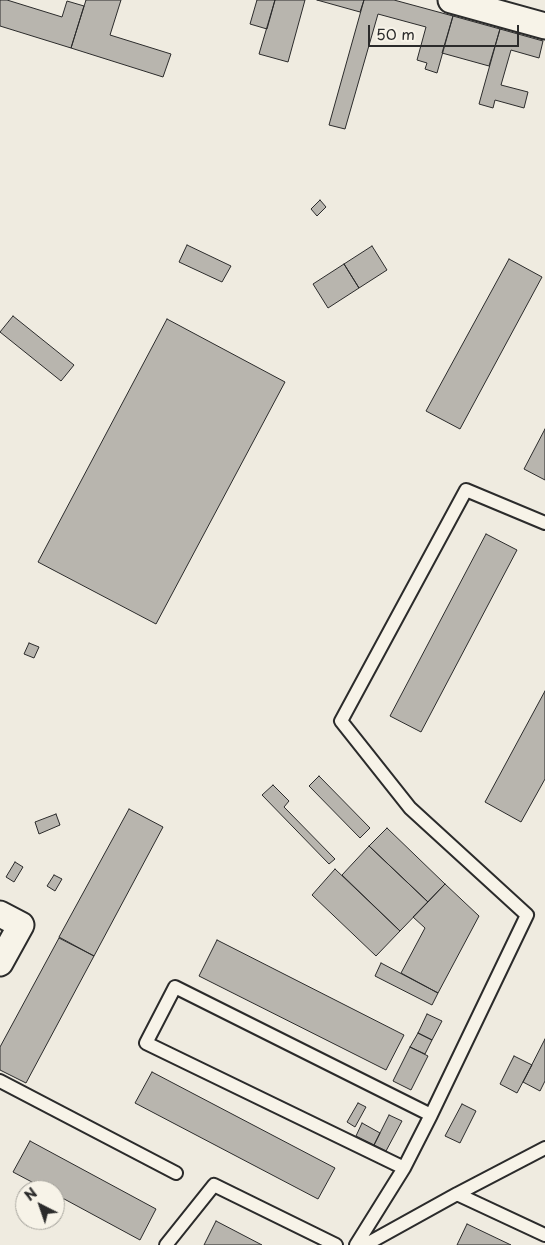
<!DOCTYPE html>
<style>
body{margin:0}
#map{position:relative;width:545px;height:1245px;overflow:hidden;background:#efebe0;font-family:"Playpen Sans",sans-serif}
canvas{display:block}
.north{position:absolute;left:15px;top:1180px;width:50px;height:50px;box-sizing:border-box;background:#f7f3e8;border:1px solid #a5a39c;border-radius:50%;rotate:319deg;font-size:14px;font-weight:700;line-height:20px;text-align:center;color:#2b2b2b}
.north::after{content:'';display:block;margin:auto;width:18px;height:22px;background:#2b2b2b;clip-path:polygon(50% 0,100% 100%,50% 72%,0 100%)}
.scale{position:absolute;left:368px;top:25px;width:151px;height:22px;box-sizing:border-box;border:2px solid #2b2b2b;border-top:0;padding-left:6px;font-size:15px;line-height:18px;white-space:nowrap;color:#2b2b2b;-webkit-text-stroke:4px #f7f3e8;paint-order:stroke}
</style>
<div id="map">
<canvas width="545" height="1245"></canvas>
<div class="north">N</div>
<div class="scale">50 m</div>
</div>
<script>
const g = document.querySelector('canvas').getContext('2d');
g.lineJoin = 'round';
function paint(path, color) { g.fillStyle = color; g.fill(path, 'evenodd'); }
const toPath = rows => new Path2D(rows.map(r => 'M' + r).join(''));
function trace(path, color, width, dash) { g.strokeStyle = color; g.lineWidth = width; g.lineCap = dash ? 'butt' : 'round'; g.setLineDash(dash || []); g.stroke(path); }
const building = toPath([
 [0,0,7,0,62,17,67,1,84,6,71,48,0,26,0,0],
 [86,0,121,0,110,35,171,54,163,77,71,48,86,0],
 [257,0,275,0,267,29,250,24,257,0],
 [275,0,305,0,288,62,259,54,275,0],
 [317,0,364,0,360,12,317,0],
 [364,0,394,0,453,16,437,73,425,69,427,63,417,60,426,27,378,14,345,129,329,125,364,0],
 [453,16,500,29,489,66,442,53,453,16],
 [500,29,543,41,539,58,511,50,501,85,528,92,524,108,495,100,493,108,479,104,500,29],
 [320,200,326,207,317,216,311,209,320,200],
 [187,245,231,266,222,282,179,262,187,245],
 [372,246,387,270,359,288,344,264,372,246],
 [509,259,542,277,460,429,426,411,509,259],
 [344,264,359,288,328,308,313,284,344,264],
 [13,316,74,365,61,381,0,332,13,316],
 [167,319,285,382,156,624,38,562,167,319],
 [545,429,545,480,524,469,545,429],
 [486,534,517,550,421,732,390,716,486,534],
 [29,643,39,647,34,658,24,654,29,643],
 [545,691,545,779,521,822,485,802,545,691],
 [319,776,370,828,360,838,309,786,319,776],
 [273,785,289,801,284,807,335,859,329,864,262,795,273,785],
 [129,809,163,827,94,956,59,937,129,809],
 [56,814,60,825,39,834,35,822,56,814],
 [387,828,445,884,428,902,369,846,387,828],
 [369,846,428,902,400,931,342,875,369,846],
 [15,862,23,867,14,882,6,877,15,862],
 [335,869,400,931,376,956,312,895,335,869],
 [54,875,62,879,55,891,47,886,54,875],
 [445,884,479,916,438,993,401,973,425,928,413,917,445,884],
 [59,938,94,956,26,1083,0,1070,0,1047,59,938],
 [217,940,404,1035,386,1070,199,976,217,940],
 [381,963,438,993,432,1005,375,976,381,963],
 [427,1014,442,1021,432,1040,418,1033,427,1014],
 [418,1033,432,1040,425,1054,410,1047,418,1033],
 [545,1039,545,1081,540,1091,523,1082,545,1039],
 [410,1047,428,1056,411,1090,393,1081,410,1047],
 [514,1056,532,1065,517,1093,500,1084,514,1056],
 [152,1072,335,1168,318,1199,135,1103,152,1072],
 [358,1103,366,1107,355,1127,347,1122,358,1103],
 [462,1104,476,1111,460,1143,445,1136,462,1104],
 [389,1115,402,1121,386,1151,374,1145,389,1115],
 [362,1123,380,1133,374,1145,356,1136,362,1123],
 [30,1141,156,1209,140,1240,55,1194,55,1190,47,1190,13,1172,30,1141],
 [216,1221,262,1245,204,1245,216,1221],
 [467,1224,511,1245,457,1245,467,1224]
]);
paint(building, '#b8b5ae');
trace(building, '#2b2b2b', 1);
const service = toPath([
 [0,1081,176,1173],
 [404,1168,146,1043,175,987,431,1115],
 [457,1194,545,1235],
 [166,1245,214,1185,336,1245],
 [356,1245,404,1168,431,1115,527,915,410,808,341,721,466,490,545,523],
 [365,1245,457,1194,545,1148]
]);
const minor = toPath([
 [451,0,545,26],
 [0,914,21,925,0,963]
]);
trace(service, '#2b2b2b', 16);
trace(minor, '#2b2b2b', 29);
trace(service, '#f7f3e8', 12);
trace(minor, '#f7f3e8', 25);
</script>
